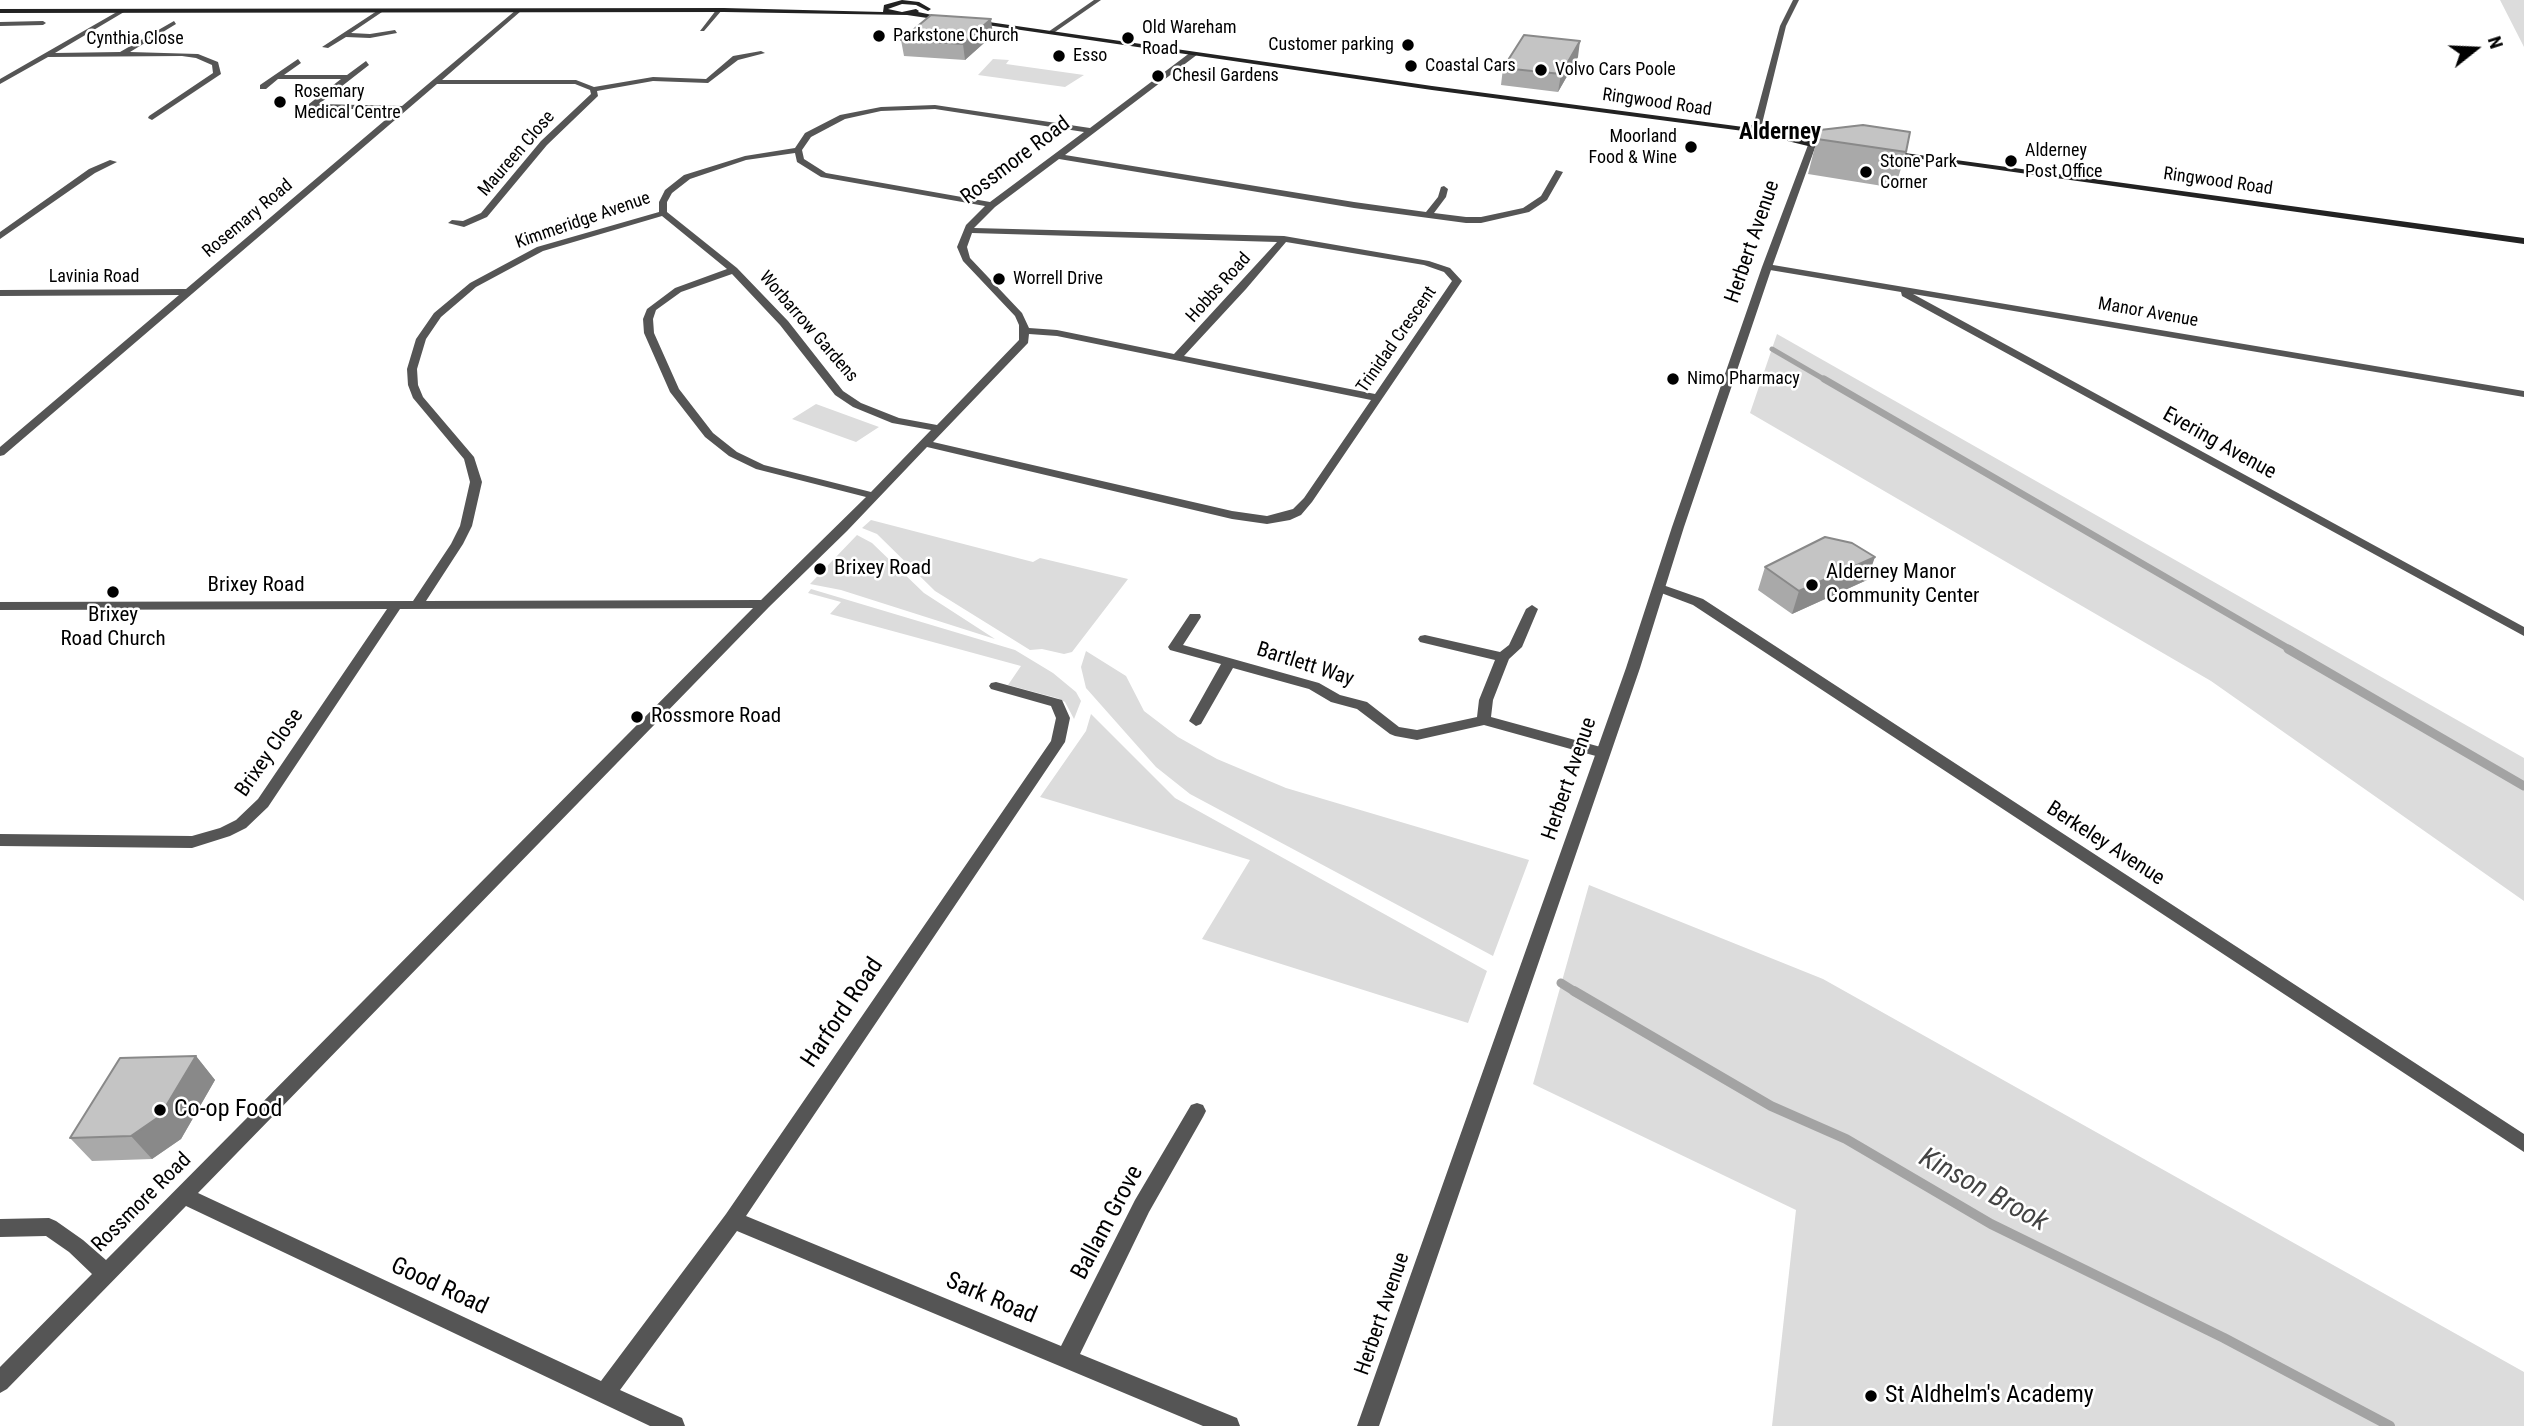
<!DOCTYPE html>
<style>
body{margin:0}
#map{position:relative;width:2524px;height:1426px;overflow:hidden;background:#fff;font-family:"Roboto Condensed",sans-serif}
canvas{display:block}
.north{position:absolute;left:2440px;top:14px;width:70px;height:70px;-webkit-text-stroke:5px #fff;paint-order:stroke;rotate:72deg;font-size:19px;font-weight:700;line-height:28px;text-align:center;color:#000}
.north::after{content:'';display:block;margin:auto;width:24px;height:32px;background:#000;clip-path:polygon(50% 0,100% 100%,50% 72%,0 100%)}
</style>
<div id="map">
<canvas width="2524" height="1426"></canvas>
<div class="north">N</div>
</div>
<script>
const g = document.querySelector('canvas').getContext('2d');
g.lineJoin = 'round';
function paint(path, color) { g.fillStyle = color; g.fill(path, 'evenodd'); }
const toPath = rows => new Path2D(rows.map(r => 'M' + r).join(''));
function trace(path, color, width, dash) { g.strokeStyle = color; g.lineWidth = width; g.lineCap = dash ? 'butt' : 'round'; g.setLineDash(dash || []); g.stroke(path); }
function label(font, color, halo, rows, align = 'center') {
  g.font = font + ' "Roboto Condensed",sans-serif'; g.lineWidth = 5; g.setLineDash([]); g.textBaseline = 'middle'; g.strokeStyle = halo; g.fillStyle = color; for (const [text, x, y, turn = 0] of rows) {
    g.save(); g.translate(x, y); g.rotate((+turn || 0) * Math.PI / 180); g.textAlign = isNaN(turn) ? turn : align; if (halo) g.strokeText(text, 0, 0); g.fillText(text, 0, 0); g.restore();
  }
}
paint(toPath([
 [2500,0,2524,0,2524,47],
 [993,59,1009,60,1006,64,1084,75,1065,87,978,75],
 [1777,334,2524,758,2524,901,2211,681,1750,413],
 [816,404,879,427,856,442,792,419],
 [871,520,1033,562,1040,558,1128,579,1072,652,1064,654,1042,649,1030,650,935,591,877,534,862,528],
 [857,535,872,543,924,593,995,639,841,590,810,584],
 [811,589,1015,650,1053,673,1076,692,1081,701,1074,719,1065,702,1057,698,1008,685,1021,666,830,614,841,602,808,593],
 [1086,651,1126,676,1144,711,1178,737,1217,759,1286,788,1529,860,1493,956,1190,794,1156,767,1086,688,1081,667],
 [1091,714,1175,798,1487,971,1468,1023,1202,939,1250,860,1040,797,1086,731],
 [1589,885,1823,979,2524,1372,2524,1426,1772,1426,1796,1210,1533,1084]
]), '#dcdcdc');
trace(toPath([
 [1772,349,1827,381]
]), '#a3a3a3', 5);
trace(toPath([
 [1824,379,2291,650]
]), '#a3a3a3', 7);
trace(toPath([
 [2288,649,2524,786],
 [1561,983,1577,993]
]), '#a3a3a3', 9);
trace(toPath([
 [1574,991,1771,1106,1846,1139,1991,1224,2224,1338,2390,1426]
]), '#a3a3a3', 10);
paint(toPath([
 [1094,0,1101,0,1052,34,1048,34,1048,32,1094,0],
 [122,9,124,12,55,53,120,52,174,21,176,24,130,52,198,54,218,62,221,74,152,120,148,118,149,116,213,73,212,65,196,58,182,56,48,57,0,84,0,79,122,9],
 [380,9,382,12,351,33,370,34,395,30,397,33,370,38,346,37,328,48,322,47,380,9],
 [717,9,722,10,704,31,700,31,717,9],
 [516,10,521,11,442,80,576,80,594,87,653,77,706,79,733,56,761,51,765,53,738,60,708,83,653,81,597,91,598,96,547,145,487,217,464,227,448,223,452,220,463,221,481,213,541,141,591,94,590,90,575,84,437,84,4,455,0,456,0,447,179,295,0,296,0,290,186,289,397,110,309,108,309,104,341,79,278,79,266,89,260,89,260,85,298,59,301,63,284,75,347,75,366,61,369,65,319,104,402,106,516,10],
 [0,22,43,21,46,23,43,25,0,26,0,22],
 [1191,52,1198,54,1065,155,1354,202,1426,212,1438,197,1441,187,1444,186,1448,189,1446,197,1434,213,1466,217,1481,217,1523,208,1541,196,1556,170,1563,172,1547,200,1529,212,1481,223,1466,223,1354,208,1059,159,995,207,974,228,1284,236,1429,261,1450,268,1462,281,1312,502,1301,515,1290,520,1267,524,1232,519,927,447,847,531,769,607,198,1193,601,1381,726,1214,1051,741,1056,718,1051,706,991,689,989,686,991,683,996,682,1062,700,1070,718,1065,742,746,1216,1061,1346,1135,1200,1191,1105,1197,1103,1203,1105,1206,1111,1203,1117,1149,1212,1080,1354,1237,1418,1240,1426,1203,1426,737,1231,620,1390,682,1418,685,1426,650,1426,186,1206,7,1389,0,1393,0,1367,92,1274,69,1252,46,1236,0,1237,0,1219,49,1218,56,1221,83,1240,106,1260,753,608,400,609,268,807,246,828,230,836,192,848,0,846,0,834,192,836,220,828,236,820,258,799,387,609,0,610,0,602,413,601,451,544,460,526,470,482,464,459,413,398,408,385,407,369,416,339,434,313,470,283,537,247,659,212,659,202,665,190,684,175,745,156,795,148,805,133,840,115,881,107,935,105,1090,128,1191,52],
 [935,109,1084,132,990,202,826,173,804,159,802,150,811,137,845,119,881,111,935,109],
 [795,153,797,162,821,177,985,206,966,225,957,247,963,261,1015,316,1019,325,1019,340,937,425,899,418,861,403,843,391,788,321,737,268,667,212,667,202,672,193,690,179,746,160,795,153],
 [662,216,727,269,675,288,647,309,643,319,644,333,670,392,705,437,729,456,756,469,866,497,761,600,426,601,463,544,472,526,482,482,474,457,423,397,418,385,417,369,426,339,441,317,476,287,543,251,662,216],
 [972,233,1277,242,1174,354,1057,330,1029,328,1022,313,970,258,967,247,972,233],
 [1286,242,1424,265,1444,272,1452,281,1375,394,1184,356,1246,289,1286,242],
 [732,274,780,325,835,395,853,407,892,423,931,430,871,492,764,465,737,452,713,433,679,389,654,333,653,319,656,310,681,292,732,274],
 [1029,334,1057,336,1371,400,1304,498,1293,509,1267,516,1232,511,933,442,1028,343,1029,334],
 [110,160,117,162,95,173,0,239,0,232,89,169,110,160],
 [1767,264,2524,391,2524,397,1913,294,2524,627,2524,636,1902,296,1901,292,1764,269,1764,265,1767,264],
 [1660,584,1703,599,2524,1134,2524,1152,1693,605,1656,591,1654,588,1660,584],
 [1532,605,1538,609,1522,647,1509,659,1493,700,1491,717,1608,749,1610,753,1608,757,1603,758,1484,725,1417,740,1395,736,1390,734,1357,709,1331,702,1309,689,1233,668,1201,724,1196,726,1189,721,1221,664,1170,650,1168,647,1190,614,1200,614,1201,617,1183,645,1319,683,1340,695,1367,702,1399,727,1417,730,1477,717,1479,700,1495,660,1420,642,1418,639,1420,636,1425,635,1500,652,1509,645,1526,609,1532,605]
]), '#555');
paint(toPath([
 [1793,0,1799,0,1786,26,1762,124,1754,132,1748,132,1748,128,1754,123,1780,26,1793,0],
 [1812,143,1816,145,1772,267,1684,527,1640,668,1379,1426,1357,1426,1626,668,1672,527,1762,267,1808,145,1812,143]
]), '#555');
paint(toPath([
 [902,0,919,2,931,9,928,11,916,5,902,4,888,9,902,12,916,9,919,11,918,12,951,19,948,21,907,15,724,12,0,13,0,9,724,8,883,12,884,5,902,0],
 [975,20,1432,86,1751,128,1838,147,1834,149,1812,147,1751,132,1432,90,973,23,975,20],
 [1883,150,2524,238,2524,244,1886,154,1883,154,1883,150]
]), '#222');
paint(toPath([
 [993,35,965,60,904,56,901,40],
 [1578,57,1558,92,1501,85,1503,68],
 [1817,139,1906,152,1895,188,1808,174],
 [1765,567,1867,580,1792,614,1758,590],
 [196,1056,215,1080,181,1139,152,1159,92,1161,70,1138]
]), '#a9a9a9');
paint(toPath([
 [991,19,993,35,965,60,963,44],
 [1580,41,1578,57,1558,92,1561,74],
 [1875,557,1867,580,1792,614,1799,591],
 [196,1056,215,1080,181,1139,152,1159,131,1136]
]), '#898989');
const building = toPath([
 [931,15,991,19,963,44,901,40,931,15],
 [1524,35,1580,41,1561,74,1503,68,1524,35],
 [1863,125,1910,132,1906,152,1817,139,1820,130,1863,125],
 [1825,537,1852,543,1875,557,1799,591,1765,567,1825,537],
 [196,1056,160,1116,131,1136,70,1138,120,1058,196,1056]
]);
paint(building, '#c4c4c4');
trace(building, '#898989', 2);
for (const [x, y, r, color] of [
 [879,36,7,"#000"],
 [1128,38,7,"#000"],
 [1408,45,7,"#000"],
 [1059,56,7,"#000"],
 [1411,66,7,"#000"],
 [1541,70,7,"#000"],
 [1158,76,7,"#000"],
 [280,102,7,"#000"],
 [1691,147,7,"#000"],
 [2011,161,7,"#000"],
 [1866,172,7,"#000"],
 [999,279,7,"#000"],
 [1673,379,7,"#000"],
 [820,569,7,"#000"],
 [1812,585,7,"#000"],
 [113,592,7,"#000"],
 [637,717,7,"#000"],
 [160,1110,7,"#000"],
 [1871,1396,7,"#000"]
]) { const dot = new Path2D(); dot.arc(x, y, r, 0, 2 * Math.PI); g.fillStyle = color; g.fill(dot); trace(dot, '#fff', 2.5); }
label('18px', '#000', '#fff', [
 ["Old Wareham",1142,28],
 ["Road",1142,49],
 ["Parkstone Church",893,36],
 ["Customer parking",1394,45,"right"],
 ["Esso",1073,56],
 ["Coastal Cars",1425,66],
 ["Volvo Cars Poole",1555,70],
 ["Chesil Gardens",1172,76],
 ["Rosemary",294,92],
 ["Medical Centre",294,113],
 ["Moorland",1677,137,"right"],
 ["Food & Wine",1677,158,"right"],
 ["Alderney",2025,151],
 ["Post Office",2025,172],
 ["Stone Park",1880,162],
 ["Corner",1880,183],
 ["Worrell Drive",1013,279],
 ["Nimo Pharmacy",1687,379]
], 'left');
label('18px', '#000', '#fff', [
 ["Cynthia Close",135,39],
 ["Ringwood Road",1657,103,8],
 ["Maureen Close",517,154,-49],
 ["Ringwood Road",2218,182,8],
 ["Rosemary Road",248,219,-40],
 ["Kimmeridge Avenue",583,221,-19],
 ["Lavinia Road",94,277],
 ["Hobbs Road",1219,288,-48],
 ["Manor Avenue",2148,313,10],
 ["Worbarrow Gardens",808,327,49],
 ["Trinidad Crescent",1397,340,-55]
]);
label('21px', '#000', '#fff', [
 ["Rossmore Road",1016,161,-37],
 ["Herbert Avenue",1753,242,-71],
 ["Evering Avenue",2219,444,29],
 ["Brixey Road",256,586],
 ["Bartlett Way",1305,665,18],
 ["Brixey Close",270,753,-55],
 ["Herbert Avenue",1570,779,-71],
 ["Berkeley Avenue",2105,844,33],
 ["Rossmore Road",142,1203,-45],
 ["Herbert Avenue",1383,1314,-71]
]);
label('21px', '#000', '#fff', [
 ["Brixey Road",834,569],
 ["Alderney Manor",1826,573],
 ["Community Center",1826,597],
 ["Brixey",113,616,"center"],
 ["Road Church",113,640,"center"],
 ["Rossmore Road",651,717]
], 'left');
label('bold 23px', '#000', '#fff', [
 ["Alderney",1780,133]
]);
label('24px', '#000', '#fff', [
 ["Harford Road",843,1013,-56],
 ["Ballam Grove",1108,1223,-62],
 ["Good Road",439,1287,25],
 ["Sark Road",991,1299,23]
]);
label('24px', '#000', '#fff', [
 ["Co-op Food",174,1110],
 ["St Aldhelm's Academy",1885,1396]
], 'left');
label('italic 28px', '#444', '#fff', [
 ["Kinson Brook",1983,1191,29]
]);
</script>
